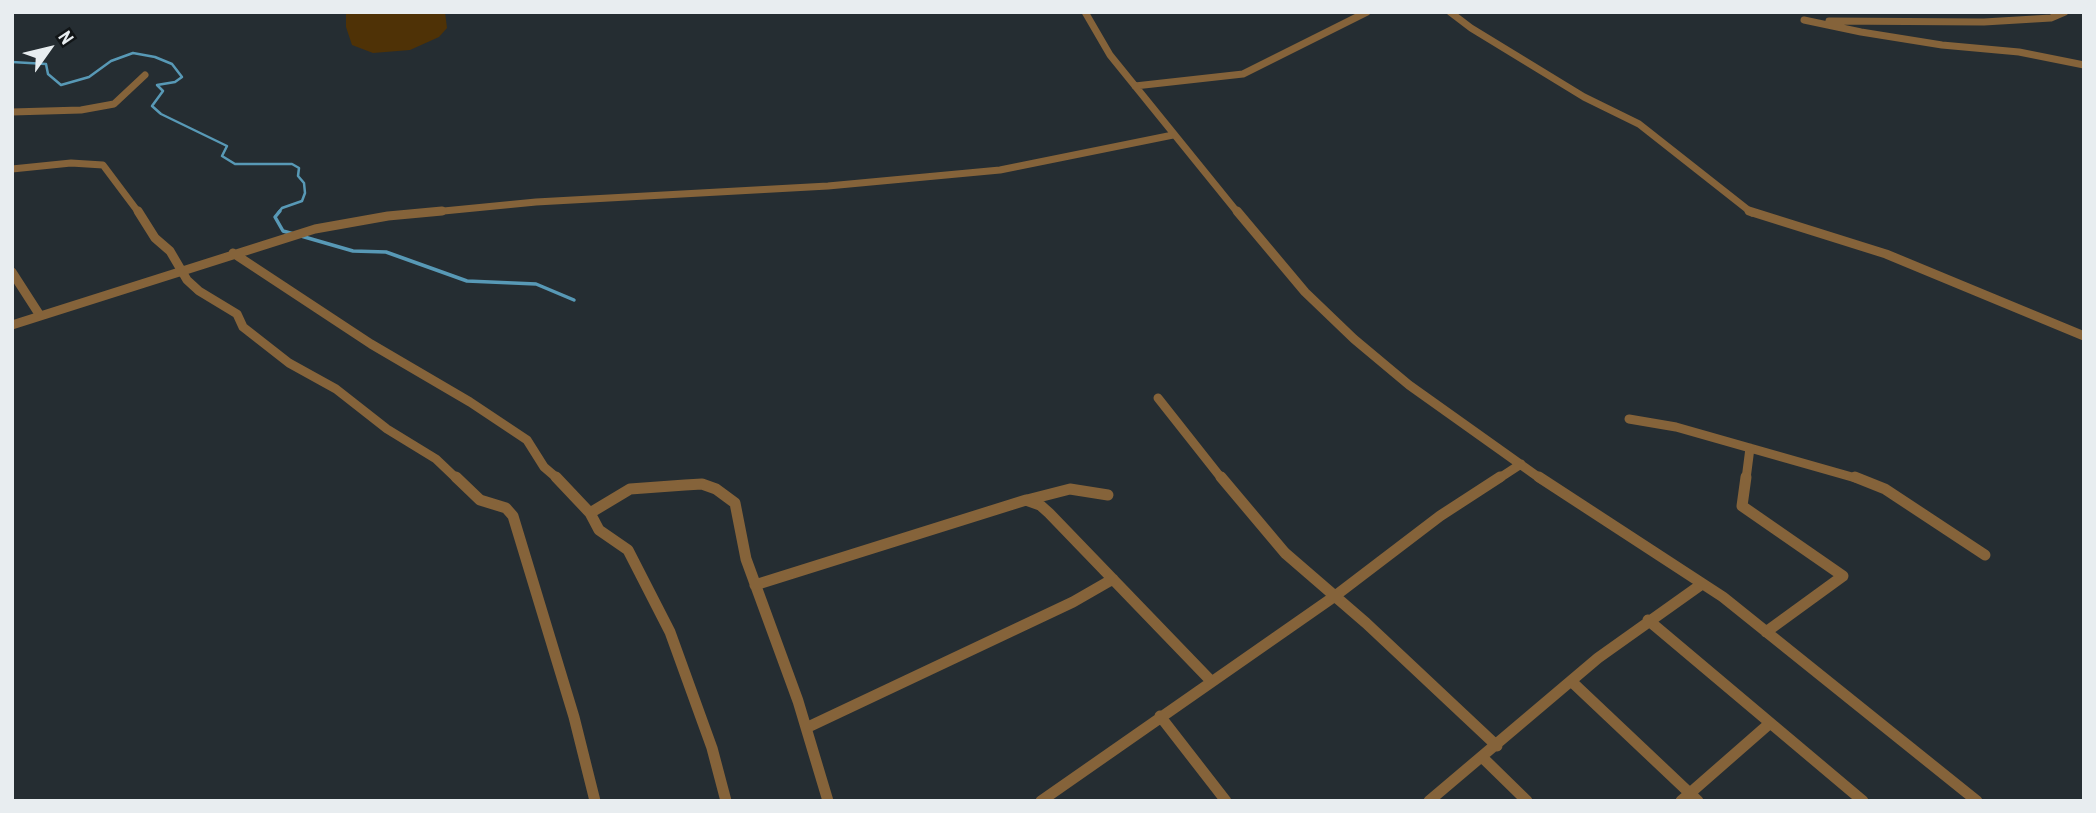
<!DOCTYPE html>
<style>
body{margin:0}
#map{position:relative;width:2096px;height:813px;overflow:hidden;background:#252d32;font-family:"Archivo Narrow",sans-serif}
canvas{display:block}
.frame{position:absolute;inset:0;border:14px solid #e8edf0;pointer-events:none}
.north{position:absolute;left:14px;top:14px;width:70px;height:70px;-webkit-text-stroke:5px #111517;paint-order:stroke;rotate:56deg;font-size:19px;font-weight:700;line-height:28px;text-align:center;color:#e8edf0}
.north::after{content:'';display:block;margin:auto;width:24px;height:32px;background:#e8edf0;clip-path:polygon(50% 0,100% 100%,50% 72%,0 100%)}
</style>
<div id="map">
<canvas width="2096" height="813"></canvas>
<div class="frame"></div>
<div class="north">N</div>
</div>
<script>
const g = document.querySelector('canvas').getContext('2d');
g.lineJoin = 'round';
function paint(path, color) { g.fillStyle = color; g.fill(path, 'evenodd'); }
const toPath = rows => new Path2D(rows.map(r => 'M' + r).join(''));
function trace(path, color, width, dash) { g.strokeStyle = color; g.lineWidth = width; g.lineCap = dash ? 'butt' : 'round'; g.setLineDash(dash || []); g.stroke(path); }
paint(toPath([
 [346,12,445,12,447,28,439,37,410,50,373,53,352,45,346,27]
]), '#4f3206');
trace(toPath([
 [12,62,46,64,48,74,61,85,89,77,111,61,133,53,155,57,172,64,182,77,175,82,157,85,163,91,152,106,161,114,227,146,222,156,235,164,292,164,299,168,298,176,304,183,305,193,302,201,282,208,278,213]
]), '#5899b6', 2.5);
trace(toPath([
 [280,211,275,217,283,231,294,234],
 [301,236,353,251,386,252,467,281,536,284,574,300]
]), '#5899b6', 3.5);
trace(toPath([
 [1085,12,1110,55,1238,213],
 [1450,12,1471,28,1584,97,1639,124,1752,213],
 [1804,20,1861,32,1942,45,2019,52,2084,65],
 [1829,21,1984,22,2051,18,2065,12],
 [1135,86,1243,74,1367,12],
 [12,112,81,110,114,104,145,75],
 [12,169,71,163,103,165,139,213],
 [423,213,536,202,828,186,1000,170,1173,135]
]), '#85633a', 7);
trace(toPath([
 [138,211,155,238,170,251,187,280,199,291,237,314,243,327,289,363,336,389,387,429,436,459,457,479],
 [1237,211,1305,292,1354,339,1409,385,1541,479],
 [1749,211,1886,254,2084,336],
 [233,253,371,344,470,402,527,440,544,467,558,479],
 [12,272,39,314],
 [12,325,315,229,388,216,442,211],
 [1158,398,1222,479],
 [1629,419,1676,427,1859,479],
 [1498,479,1521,464],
 [1746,479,1750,448]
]), '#85633a', 9);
trace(toPath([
 [456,477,480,500,506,508,513,516,574,717,595,801],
 [556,477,590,513,599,530,628,550,670,632,712,748,726,801],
 [1221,477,1285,553,1366,623,1497,746],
 [1539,477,1723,597,1977,801],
 [1746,477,1742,506,1843,576,1766,632],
 [1855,477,1885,489,1985,555],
 [1027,500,1070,489,1108,495],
 [590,513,630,489,685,485,702,484,716,489,735,503,746,559,798,701,828,801],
 [755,585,1026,500,1040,505,1049,513,1211,681],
 [1648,620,1863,801],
 [1571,681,1698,801],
 [1160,716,1226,801],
 [806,728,1073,602,1113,579],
 [1483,758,1527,801],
 [1041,801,1335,596,1440,516,1500,477],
 [1429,801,1598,658,1702,584],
 [1681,801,1769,724]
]), '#85633a', 11);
</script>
